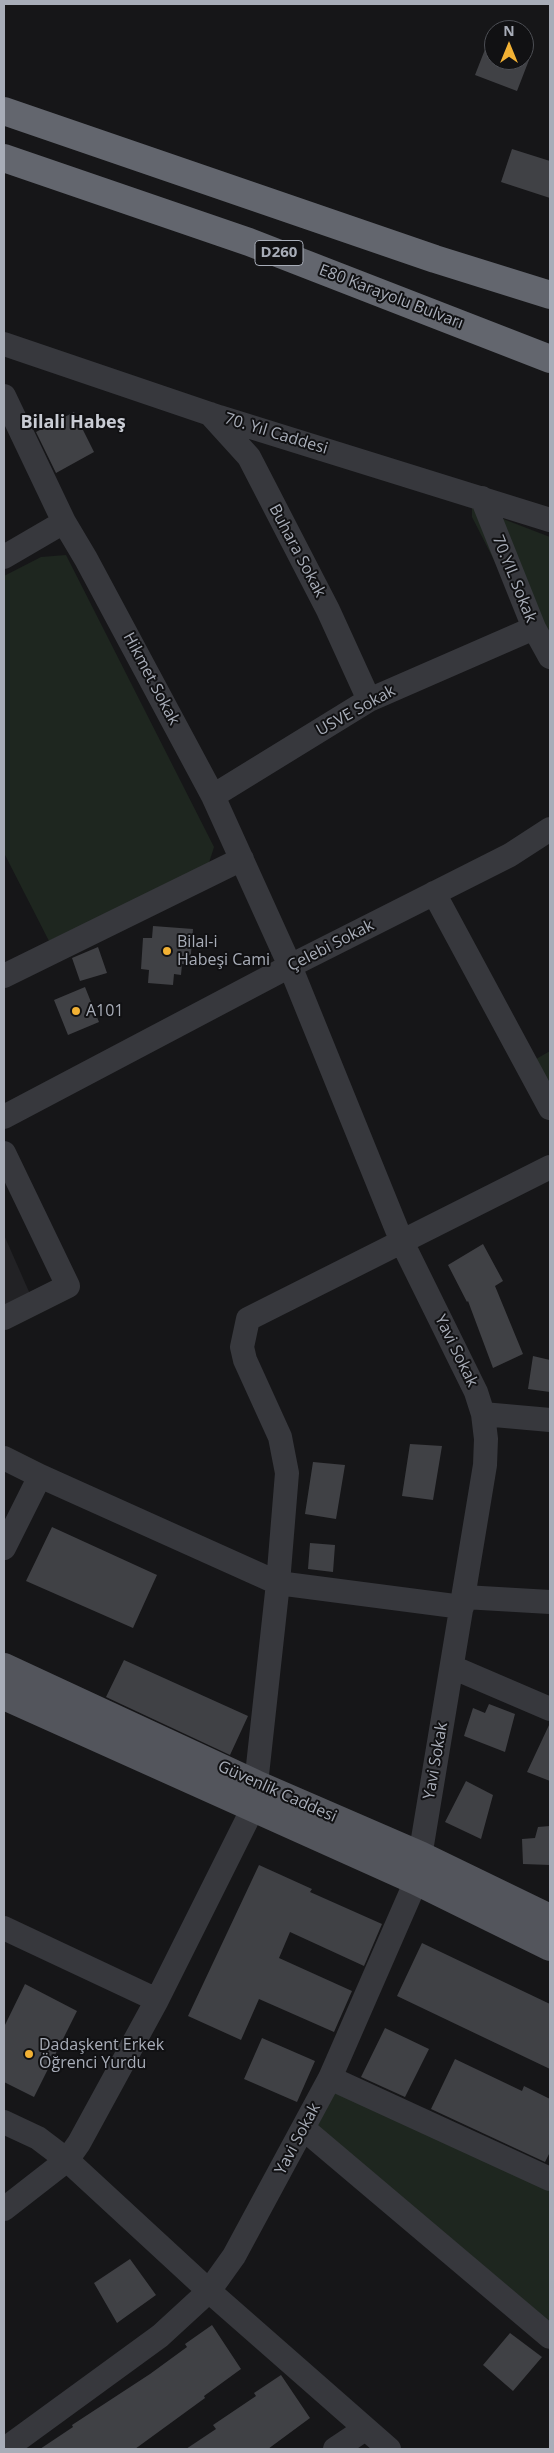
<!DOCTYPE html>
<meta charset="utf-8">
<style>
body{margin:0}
#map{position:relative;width:554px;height:2453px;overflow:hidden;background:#161618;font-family:"Open Sans",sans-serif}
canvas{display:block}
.frame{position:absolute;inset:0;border:5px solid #a8adb8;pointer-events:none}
.north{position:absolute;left:484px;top:20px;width:50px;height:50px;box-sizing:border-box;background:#111113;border:1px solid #4d4f55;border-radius:50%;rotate:0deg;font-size:14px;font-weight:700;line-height:20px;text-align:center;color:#a8adb8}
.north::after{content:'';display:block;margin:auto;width:18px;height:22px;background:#f2b134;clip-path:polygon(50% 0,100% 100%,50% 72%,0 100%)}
</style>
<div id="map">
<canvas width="554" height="2453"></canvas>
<div class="frame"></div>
<div class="north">N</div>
</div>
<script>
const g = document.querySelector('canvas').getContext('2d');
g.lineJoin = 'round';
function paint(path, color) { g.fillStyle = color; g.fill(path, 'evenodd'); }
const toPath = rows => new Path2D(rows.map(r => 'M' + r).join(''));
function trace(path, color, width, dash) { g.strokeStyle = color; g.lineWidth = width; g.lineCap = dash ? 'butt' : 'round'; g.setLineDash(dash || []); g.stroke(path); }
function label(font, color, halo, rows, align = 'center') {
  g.font = font + ' "Open Sans",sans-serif'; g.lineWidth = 4; g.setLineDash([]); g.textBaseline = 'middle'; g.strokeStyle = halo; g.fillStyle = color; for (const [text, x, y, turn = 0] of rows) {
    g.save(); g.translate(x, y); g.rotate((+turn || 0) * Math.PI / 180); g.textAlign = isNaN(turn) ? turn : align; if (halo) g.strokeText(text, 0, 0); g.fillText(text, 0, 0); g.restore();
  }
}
paint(toPath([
 [4,1235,30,1294,4,1307]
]), '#222225');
paint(toPath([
 [472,507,550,537,550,670,472,517],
 [66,555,214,847,208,866,49,941,4,853,4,576,41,557],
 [550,1051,550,1096,531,1062],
 [330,2078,550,2179,550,2337,304,2129]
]), '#1e261f');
paint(toPath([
 [493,29,494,60,529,60,517,91,475,75],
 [512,149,550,161,550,198,501,182],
 [74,412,94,452,56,473,36,432],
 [153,926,193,929,190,965,182,964,181,975,174,974,173,985,148,983,149,970,141,969,143,938,152,938],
 [98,947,107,973,80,981,72,958],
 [85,987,99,1022,68,1035,54,1000],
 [483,1244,503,1281,495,1286,523,1354,493,1368,468,1301,467,1302,448,1265],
 [533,1356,550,1360,550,1392,528,1389],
 [410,1444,442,1446,433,1500,402,1496],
 [313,1462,345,1465,336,1519,305,1514],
 [52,1527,157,1575,133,1628,26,1581],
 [310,1543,335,1545,333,1572,308,1569],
 [124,1660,248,1716,230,1755,106,1697],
 [489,1704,515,1714,505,1752,464,1736,473,1708,485,1713],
 [550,1723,550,1781,527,1772],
 [466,1781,493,1795,481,1839,445,1822],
 [550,1826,550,1865,523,1864,522,1839,535,1838,538,1827],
 [259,1865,312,1889,310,1892,382,1924,364,1966,290,1932,279,1958,352,1991,334,2032,259,1999,241,2040,188,2016],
 [422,1943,550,2004,550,2069,397,1996],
 [25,1984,77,2011,34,2097,4,2082,4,2027],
 [385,2028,429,2049,405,2097,361,2077],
 [262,2038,315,2061,297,2102,244,2079],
 [455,2059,522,2091,524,2086,550,2099,550,2152,545,2162,431,2109],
 [130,2259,156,2295,117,2323,94,2283],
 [212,2325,241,2369,204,2396,205,2398,135,2449,40,2449,73,2427,72,2425,150,2374,187,2347,185,2344],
 [510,2333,542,2357,513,2391,483,2365],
 [281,2375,310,2418,268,2449,186,2449,216,2429,213,2425,256,2396,254,2393]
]), '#404145');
trace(toPath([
 [4,344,219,417,550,520],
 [4,396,64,522,86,559,213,796,290,966,402,1242,476,1392,483,1414,486,1439,485,1465,416,1881,330,2078,234,2256,209,2291,160,2336,5,2449],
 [210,414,249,457,328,610,369,700],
 [482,498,534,628,550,657],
 [4,557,64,522],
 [213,796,369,700,534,628],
 [434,893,550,1108],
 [4,976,242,859],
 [4,1117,290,966,510,855,550,829],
 [4,1153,68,1286,4,1318],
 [483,1414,550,1420],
 [4,1458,40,1476,4,1548],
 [40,1476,278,1583,462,1607],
 [464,1597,550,1602],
 [452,1667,550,1709],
 [256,1784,278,1583,287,1473,280,1437,245,1360,242,1347,248,1319,550,1167],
 [4,1928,157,2000],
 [330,2078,550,2179],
 [4,2122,38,2138,67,2160,209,2291,389,2449],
 [304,2129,550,2337],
 [4,2209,67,2160,79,2143,157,2000,253,1808],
 [335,2449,365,2429]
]), '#37383d', 24);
trace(toPath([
 [4,1667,256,1784,420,1855,550,1918],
 [4,1696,416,1881,550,1947]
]), '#53555c', 28);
trace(toPath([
 [4,111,435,259,550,295],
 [4,158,249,242,550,359]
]), '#63666e', 28);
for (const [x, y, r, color] of [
 [167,951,5,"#f2b134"],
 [76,1011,5,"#f2b134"],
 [29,2054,5,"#f2b134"]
]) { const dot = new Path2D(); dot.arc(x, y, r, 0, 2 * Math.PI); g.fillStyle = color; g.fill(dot); trace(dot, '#111113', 2); }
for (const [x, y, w] of [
 [279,253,48]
]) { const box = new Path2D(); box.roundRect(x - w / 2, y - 12.5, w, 25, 4); g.fillStyle = '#111113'; g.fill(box); trace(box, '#a8adb8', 1); }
label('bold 15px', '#a8adb8', null, [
 ["D260",279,253]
]);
label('16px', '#a8adb8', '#111113', [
 ["E80 Karayolu Bulvarı",391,297,21],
 ["70. Yıl Caddesi",276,434,17],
 ["Buhara Sokak",297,551,62],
 ["70.YIL Sokak",514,579,68],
 ["Hikmet Sokak",151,679,62],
 ["USVE Sokak",356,711,-29],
 ["Çelebi Sokak",331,946,-27],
 ["Yavi Sokak",456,1351,64],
 ["Yavi Sokak",436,1761,-80],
 ["Güvenlik Caddesi",277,1792,24],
 ["Yavi Sokak",298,2139,-62]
]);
label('16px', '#a8adb8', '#111113', [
 ["Bilal-i",177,942],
 ["Habeşi Cami",177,960],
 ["A101",86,1011],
 ["Dadaşkent Erkek",39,2045],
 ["Öğrenci Yurdu",39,2063]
], 'left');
label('bold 18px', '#c9ccd4', '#111113', [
 ["Bilali Habeş",73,423]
]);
</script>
